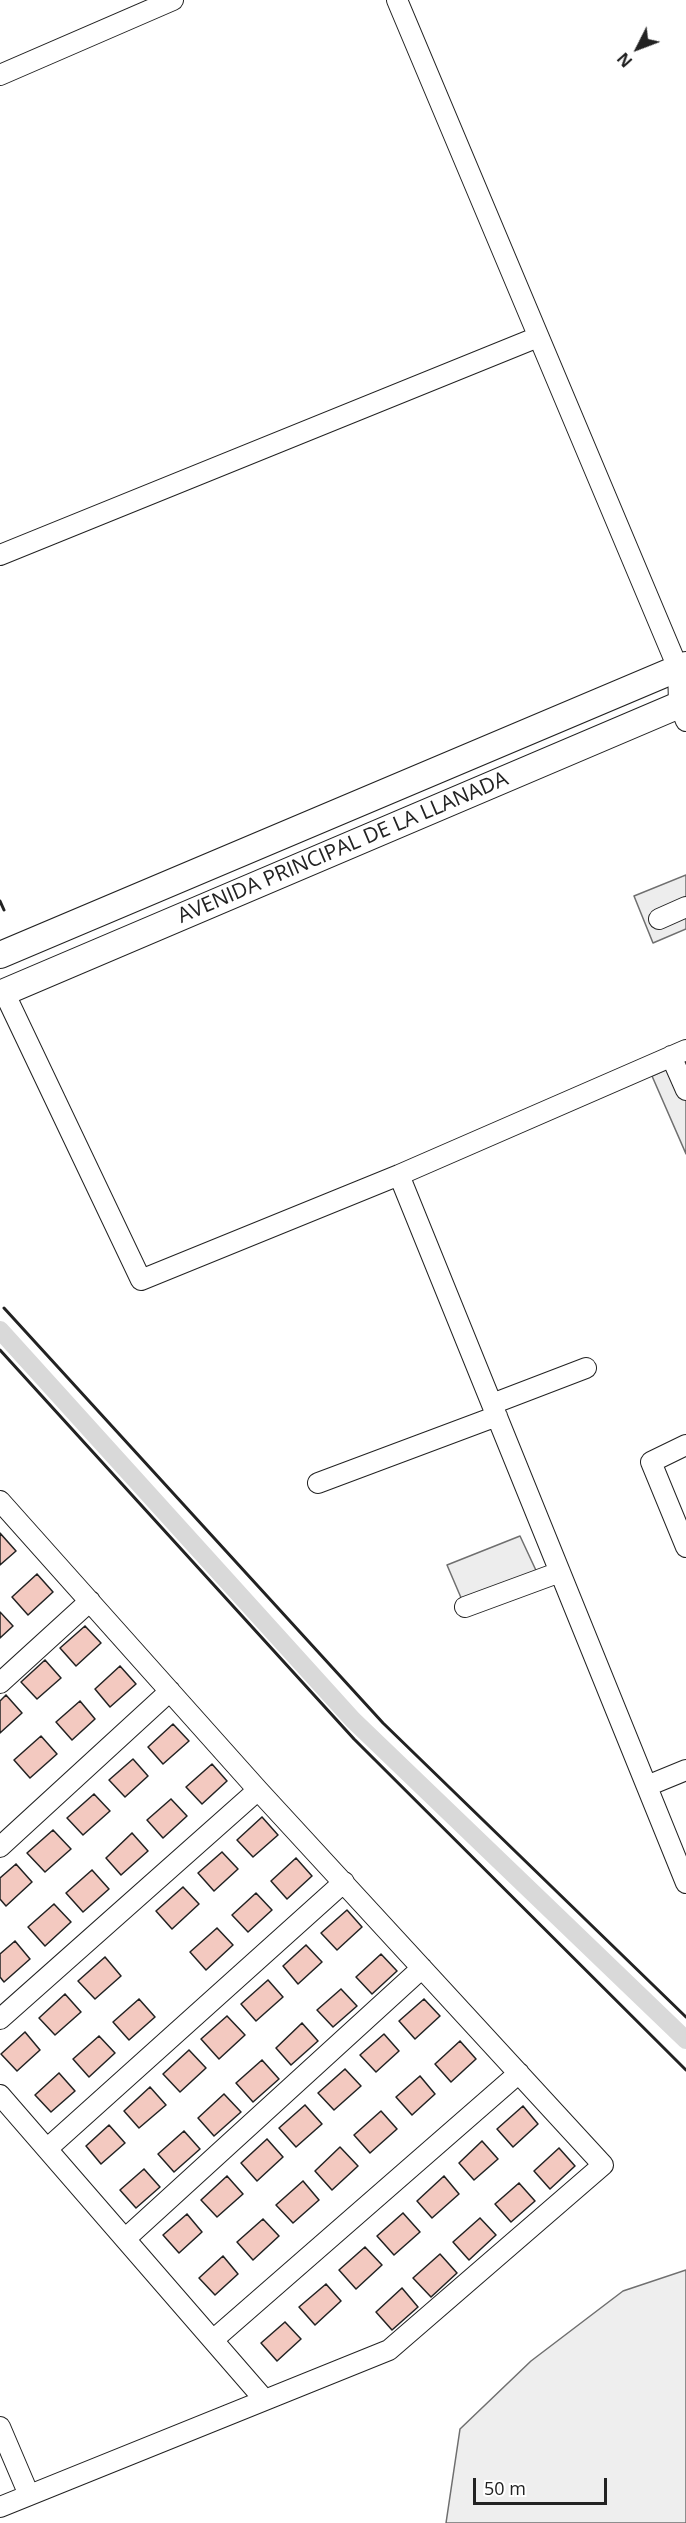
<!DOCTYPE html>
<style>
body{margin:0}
#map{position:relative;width:686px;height:2523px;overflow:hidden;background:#fff;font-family:"Open Sans",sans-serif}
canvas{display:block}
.north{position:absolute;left:608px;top:18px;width:60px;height:60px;-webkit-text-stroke:4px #fff;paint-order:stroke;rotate:228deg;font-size:16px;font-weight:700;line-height:24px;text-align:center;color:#222}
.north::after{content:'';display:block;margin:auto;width:21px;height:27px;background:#222;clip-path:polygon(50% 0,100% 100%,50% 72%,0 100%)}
.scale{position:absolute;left:473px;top:2478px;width:134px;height:27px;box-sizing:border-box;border:3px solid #222;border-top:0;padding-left:8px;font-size:18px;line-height:21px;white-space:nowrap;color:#222;-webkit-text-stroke:4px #fff;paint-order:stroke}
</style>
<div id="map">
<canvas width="686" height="2523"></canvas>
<div class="north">N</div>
<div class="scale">50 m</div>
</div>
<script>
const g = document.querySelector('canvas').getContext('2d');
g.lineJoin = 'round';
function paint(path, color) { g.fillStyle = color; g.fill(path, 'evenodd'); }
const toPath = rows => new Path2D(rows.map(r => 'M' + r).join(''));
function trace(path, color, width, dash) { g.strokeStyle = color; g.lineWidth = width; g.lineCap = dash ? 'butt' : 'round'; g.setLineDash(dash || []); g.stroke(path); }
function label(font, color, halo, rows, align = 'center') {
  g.font = font + ' "Open Sans",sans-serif'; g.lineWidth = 4.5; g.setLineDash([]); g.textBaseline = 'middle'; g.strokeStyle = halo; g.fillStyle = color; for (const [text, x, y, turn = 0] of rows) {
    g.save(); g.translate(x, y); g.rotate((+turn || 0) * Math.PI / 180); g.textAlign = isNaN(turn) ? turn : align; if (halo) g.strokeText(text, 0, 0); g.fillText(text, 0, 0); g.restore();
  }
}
const green = toPath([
 [686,2270,686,2523,446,2523,460,2429,531,2361,623,2291,686,2270]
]);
paint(green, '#eee');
trace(green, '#6f6f6f', 1.5);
const parking = toPath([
 [686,875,686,929,653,943,634,896,686,875],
 [686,1061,686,1154,652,1076,686,1061],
 [520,1536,540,1579,465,1607,447,1565,520,1536]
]);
paint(parking, '#ededed');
trace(parking, '#6f6f6f', 1.5);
trace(toPath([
 [0,1330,353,1720,686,2040]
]), '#d9d9d9', 18);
const building = toPath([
 [0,1533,16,1551,0,1565,0,1533],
 [37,1574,53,1592,28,1615,12,1597,37,1574],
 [0,1612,13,1626,0,1638,0,1612],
 [85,1626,101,1643,76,1666,60,1648,85,1626],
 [45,1660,61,1678,37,1699,21,1682,45,1660],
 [120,1666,136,1684,110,1707,95,1689,120,1666],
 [6,1695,22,1713,0,1733,0,1701,6,1695],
 [80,1701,95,1719,72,1740,56,1722,80,1701],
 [173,1724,189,1741,163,1764,148,1747,173,1724],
 [41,1736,57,1754,30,1778,14,1760,41,1736],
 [133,1759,148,1776,125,1797,109,1780,133,1759],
 [212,1764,227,1781,202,1804,186,1787,212,1764],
 [94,1794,110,1811,83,1835,67,1818,94,1794],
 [171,1799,187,1816,163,1838,147,1820,171,1799],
 [262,1817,278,1835,253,1857,237,1840,262,1817],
 [53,1830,71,1849,45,1872,27,1853,53,1830],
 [132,1833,148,1851,121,1875,106,1858,132,1833],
 [222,1852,238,1869,214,1891,198,1873,222,1852],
 [296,1858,312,1876,287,1899,271,1881,296,1858],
 [16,1864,32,1882,6,1906,0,1899,0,1878,16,1864],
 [92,1870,109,1889,83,1912,66,1893,92,1870],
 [183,1887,199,1904,172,1929,156,1911,183,1887],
 [256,1893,272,1910,248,1932,232,1915,256,1893],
 [54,1904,71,1922,45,1946,28,1927,54,1904],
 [347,1910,362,1927,337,1950,321,1933,347,1910],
 [217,1928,233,1945,206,1970,190,1952,217,1928],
 [15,1941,30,1959,4,1982,0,1977,0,1954,15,1941],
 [306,1945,322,1962,298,1984,283,1966,306,1945],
 [381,1954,397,1971,372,1994,356,1977,381,1954],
 [105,1957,121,1976,95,1999,78,1981,105,1957],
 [268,1980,283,1997,256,2021,241,2004,268,1980],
 [341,1989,357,2006,333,2027,317,2010,341,1989],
 [65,1994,81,2012,55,2035,39,2018,65,1994],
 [139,1999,155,2017,129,2040,113,2022,139,1999],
 [424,1999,440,2016,415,2039,399,2021,424,1999],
 [227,2016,245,2035,219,2059,201,2039,227,2016],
 [302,2023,318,2041,291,2065,276,2048,302,2023],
 [25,2032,40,2050,17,2071,1,2054,25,2032],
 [384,2034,399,2051,376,2072,360,2055,384,2034],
 [99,2036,115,2053,89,2077,73,2059,99,2036],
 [460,2041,476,2059,451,2082,435,2064,460,2041],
 [189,2050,206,2068,180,2092,163,2074,189,2050],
 [262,2060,279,2079,253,2102,236,2083,262,2060],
 [345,2069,361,2086,334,2110,318,2093,345,2069],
 [59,2073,75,2091,51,2112,35,2095,59,2073],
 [420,2076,435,2094,412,2115,396,2097,420,2076],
 [150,2087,166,2105,139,2128,124,2111,150,2087],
 [224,2094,241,2112,214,2136,198,2118,224,2094],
 [305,2105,322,2124,296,2147,279,2128,305,2105],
 [523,2106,538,2124,513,2147,497,2129,523,2106],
 [381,2111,397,2129,370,2153,354,2135,381,2111],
 [109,2125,125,2143,101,2164,86,2146,109,2125],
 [184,2131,200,2149,174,2172,158,2154,184,2131],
 [267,2139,283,2157,257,2181,241,2163,267,2139],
 [482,2141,498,2159,474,2180,459,2163,482,2141],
 [340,2147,358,2166,332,2190,315,2171,340,2147],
 [559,2148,575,2166,550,2189,534,2171,559,2148],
 [144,2169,160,2187,136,2208,120,2190,144,2169],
 [227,2176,243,2194,217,2217,201,2200,227,2176],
 [444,2176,459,2194,432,2218,417,2201,444,2176],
 [303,2181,319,2200,293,2223,276,2205,303,2181],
 [519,2183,535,2201,511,2222,495,2204,519,2183],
 [403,2213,420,2232,394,2255,377,2236,403,2213],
 [187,2214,202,2232,179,2253,163,2235,187,2214],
 [480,2218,496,2235,469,2260,453,2242,480,2218],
 [263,2219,279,2236,253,2260,237,2242,263,2219],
 [365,2247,382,2265,356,2289,339,2270,365,2247],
 [440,2254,457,2273,431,2297,413,2278,440,2254],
 [223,2256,238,2274,215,2295,199,2278,223,2256],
 [326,2284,341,2301,315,2325,299,2307,326,2284],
 [402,2288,418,2307,392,2330,376,2312,402,2288],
 [285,2322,301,2339,277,2361,261,2343,285,2322]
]);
paint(building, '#f3c9c0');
trace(building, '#222', 1.5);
const minor = toPath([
 [397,0,678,668,679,704,686,721],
 [0,75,173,0],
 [0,555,538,337],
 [659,919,686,907],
 [4,992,141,1280,399,1175,686,1050],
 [671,1056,686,1090],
 [399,1175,686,1883],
 [492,1404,586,1368],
 [686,1445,651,1462,686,1547],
 [318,1483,497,1416],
 [0,1501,258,1790,603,2165,389,2350,0,2507],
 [465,1607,560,1572],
 [0,1683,90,1601],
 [647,1786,686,1770],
 [0,1847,170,1691],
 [0,2019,258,1790],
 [0,2095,263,2398],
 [48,2148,344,1882],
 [125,2239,422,1968],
 [213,2340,519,2073],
 [0,2427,29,2495]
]);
const major = toPath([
 [0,955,686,665],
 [0,994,686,702]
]);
trace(minor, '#222', 22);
trace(major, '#222', 28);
trace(minor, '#fff', 20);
trace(major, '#fff', 26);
trace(toPath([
 [0,901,4,910],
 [4,1308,383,1723,686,2017],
 [0,1350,354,1739,686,2070]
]), '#222', 3);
label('21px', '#222', '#fff', [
 ["AVENIDA PRINCIPAL DE LA LLANADA",343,848,-23]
]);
</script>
